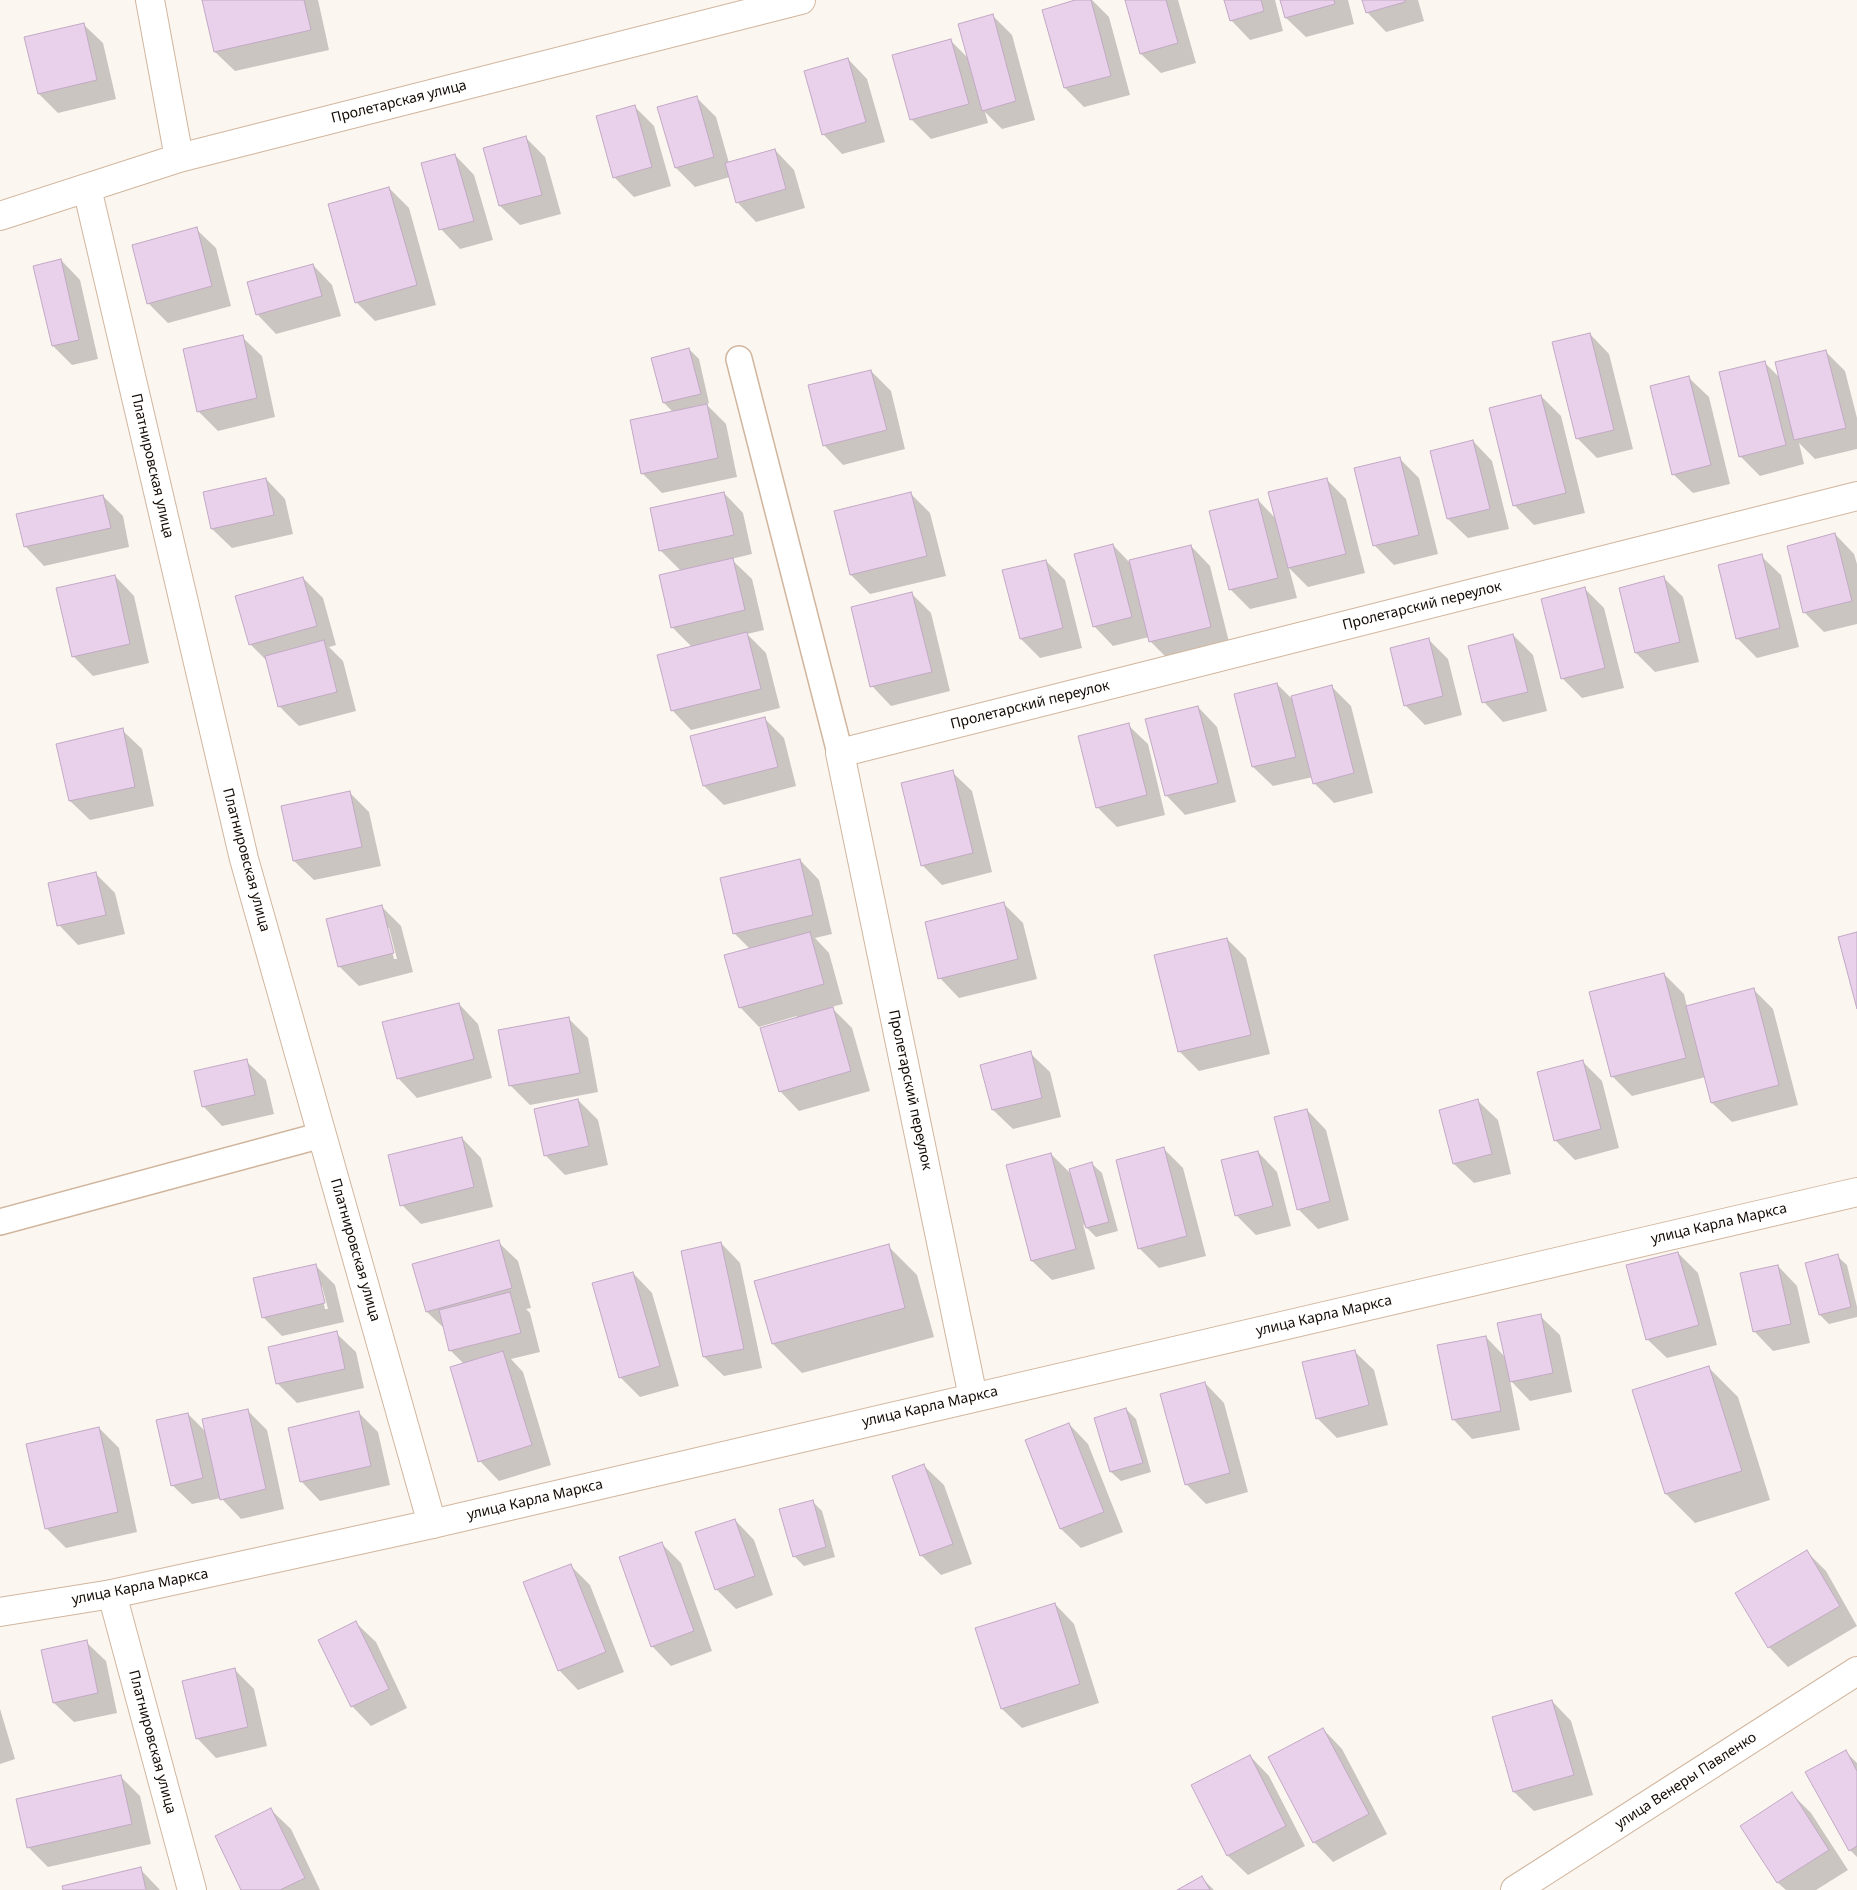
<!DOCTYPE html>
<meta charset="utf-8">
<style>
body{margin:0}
canvas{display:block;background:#fcf6f1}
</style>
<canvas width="1857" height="1890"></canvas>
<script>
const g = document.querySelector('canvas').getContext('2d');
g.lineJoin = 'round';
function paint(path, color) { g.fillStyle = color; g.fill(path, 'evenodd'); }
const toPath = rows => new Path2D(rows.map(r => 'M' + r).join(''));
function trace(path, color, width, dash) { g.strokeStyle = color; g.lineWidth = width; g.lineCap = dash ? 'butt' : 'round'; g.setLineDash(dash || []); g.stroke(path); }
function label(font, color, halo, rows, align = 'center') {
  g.font = font + ' "Noto Sans",sans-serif'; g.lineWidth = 4; g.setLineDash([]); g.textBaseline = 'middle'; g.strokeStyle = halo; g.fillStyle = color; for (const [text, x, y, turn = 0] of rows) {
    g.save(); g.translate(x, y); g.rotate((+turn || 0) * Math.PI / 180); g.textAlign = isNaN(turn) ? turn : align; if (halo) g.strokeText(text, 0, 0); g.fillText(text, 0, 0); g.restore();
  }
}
paint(toPath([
 [203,0,318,0,329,50,235,71,215,52],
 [1080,0,1092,0,1109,17,1130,95,1084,107,1065,88,1044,10],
 [1126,0,1178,0,1196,63,1161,73,1141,54],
 [1225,0,1275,0,1283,31,1250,40,1231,20],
 [1281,0,1348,0,1354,24,1306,37,1286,18],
 [1364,0,1418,0,1424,21,1386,32,1367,12],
 [992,15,1012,35,1035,120,1002,129,985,112,988,123,931,139,912,120,951,41,969,59],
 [83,24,103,43,116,99,58,113,39,94],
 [848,59,867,79,885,142,842,154,823,134],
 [696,97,716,117,729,163,775,150,794,170,805,208,756,222,737,202,730,177,695,187,676,168],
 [635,107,654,126,671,186,634,197,614,177],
 [525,137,545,157,561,214,520,225,500,206,484,148],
 [455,155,474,175,493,240,460,249,441,229],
 [389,188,409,208,436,305,375,321,356,302],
 [196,229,216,248,231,306,168,323,148,303],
 [61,260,80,280,98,359,72,365,53,346],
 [313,265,332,285,341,316,276,334,257,314],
 [1590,334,1609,354,1633,449,1597,458,1578,439],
 [242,337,262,356,275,417,218,431,198,411],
 [689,349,699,359,709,403,706,404,726,424,737,477,662,493,643,474,673,412,664,403],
 [1825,351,1845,371,1857,418,1857,449,1815,459,1799,443,1804,464,1760,476,1740,456,1764,362,1780,378],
 [871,371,891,391,905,449,843,465,824,445],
 [1689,378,1709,397,1730,484,1693,493,1673,474],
 [1541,396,1561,416,1585,513,1534,525,1515,506,1490,409],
 [1473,441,1492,461,1509,529,1468,538,1448,519,1432,452],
 [1399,458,1419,478,1438,554,1394,565,1374,545],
 [266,479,285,499,293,534,232,548,212,529],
 [1326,479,1346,499,1365,573,1308,587,1289,568,1297,598,1250,609,1230,589,1258,500,1276,519],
 [724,493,743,513,752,554,731,559,752,579,764,630,747,634,766,653,780,708,691,730,672,710,692,647,672,627,681,571,661,551,651,509],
 [911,494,930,513,946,576,870,594,851,575],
 [103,496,123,516,129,547,44,566,25,546],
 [1835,534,1854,554,1857,564,1857,624,1824,632,1804,612],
 [1113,545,1129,562,1191,546,1210,566,1230,646,1170,661,1150,641,1149,637,1113,646,1094,626],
 [1761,556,1781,575,1799,647,1757,658,1737,638],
 [1046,561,1065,580,1082,648,1040,658,1021,639],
 [115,576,134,596,149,663,93,676,73,656],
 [303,578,323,598,336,645,329,647,343,661,356,711,299,726,280,707,268,662,250,644],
 [1664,578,1683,597,1699,662,1655,672,1636,653],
 [1585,589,1604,608,1624,688,1582,698,1562,678],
 [911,593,931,613,950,691,891,706,872,686],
 [1513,635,1533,655,1547,711,1503,722,1484,702],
 [1428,639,1448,659,1462,715,1425,725,1405,705],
 [1277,684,1294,701,1332,687,1351,706,1373,793,1334,803,1314,783,1313,777,1273,786,1253,767],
 [1198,707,1217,727,1236,802,1185,815,1166,795],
 [764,718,784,738,796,786,724,805,704,786],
 [1128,725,1148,744,1165,815,1117,827,1097,807],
 [122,730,142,749,154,806,90,820,70,801,58,745],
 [952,772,972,791,992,872,942,885,922,865],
 [350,793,369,812,381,866,314,880,294,861],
 [800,860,819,880,832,934,815,938,829,953,843,1004,831,1007,852,1028,870,1091,799,1111,780,1091,797,1016,759,1027,740,1007,750,949,734,933],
 [96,874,115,893,125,934,78,945,59,925],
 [1003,903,1023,923,1037,979,959,998,940,978],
 [381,906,401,926,413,972,359,986,339,966],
 [386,928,389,928,397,959,394,959],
 [1227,939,1246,958,1270,1054,1199,1071,1179,1051],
 [1664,974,1684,994,1687,1007,1754,990,1773,1009,1798,1105,1732,1122,1712,1103,1706,1077,1632,1096,1612,1076],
 [459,1004,478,1024,492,1078,417,1098,398,1078],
 [568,1018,588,1038,598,1092,530,1105,510,1085],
 [1030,1053,1050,1072,1061,1117,1013,1129,993,1110],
 [246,1061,266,1080,274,1114,222,1126,203,1106],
 [1583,1062,1602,1081,1619,1148,1575,1160,1555,1140],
 [578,1100,598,1120,608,1165,565,1175,545,1155],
 [1478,1101,1498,1120,1511,1174,1474,1183,1454,1164],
 [1307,1110,1326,1130,1349,1220,1318,1229,1298,1209],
 [462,1138,481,1158,493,1207,421,1224,402,1205],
 [1164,1149,1183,1168,1206,1256,1159,1268,1139,1248],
 [1258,1152,1277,1172,1291,1226,1256,1235,1236,1215],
 [1051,1154,1072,1175,1092,1164,1102,1173,1118,1231,1096,1237,1083,1224,1095,1269,1052,1280,1032,1261,1008,1165],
 [498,1242,518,1261,531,1308,526,1309,530,1313,540,1352,511,1359,523,1372,551,1465,499,1481,480,1461,464,1364,450,1350,445,1329,427,1312],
 [721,1243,740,1263,762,1368,724,1376,704,1357,682,1252],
 [888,1246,917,1275,934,1337,802,1373,773,1344],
 [1678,1253,1698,1273,1717,1345,1667,1358,1647,1339],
 [1837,1256,1847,1265,1857,1307,1857,1317,1829,1324,1820,1315],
 [315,1265,335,1285,344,1322,282,1336,263,1317],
 [320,1286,322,1286,328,1309,325,1309],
 [1778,1266,1797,1286,1810,1343,1773,1351,1754,1331],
 [633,1273,652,1293,679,1386,640,1397,620,1377],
 [1540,1316,1560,1335,1572,1392,1530,1401,1510,1380,1520,1430,1472,1439,1453,1419,1486,1337,1505,1357],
 [336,1333,356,1352,364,1388,297,1403,277,1383],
 [1354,1351,1374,1370,1388,1425,1337,1438,1317,1418],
 [1709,1368,1738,1397,1770,1500,1695,1523,1666,1494],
 [1205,1383,1224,1403,1248,1492,1206,1504,1186,1484],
 [1126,1409,1136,1419,1151,1472,1121,1481,1111,1472,1096,1419],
 [247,1410,267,1430,284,1509,241,1519,221,1498,192,1504,172,1485,188,1414,206,1432],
 [359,1413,378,1432,390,1485,320,1501,301,1481],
 [1069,1424,1088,1444,1123,1532,1081,1548,1061,1529,1027,1440],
 [99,1428,119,1448,137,1532,66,1548,46,1528],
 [924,1466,944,1485,972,1564,941,1575,921,1555],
 [812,1501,822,1511,835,1557,804,1566,794,1556],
 [735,1520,754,1540,773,1595,736,1609,716,1589],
 [661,1543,681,1563,712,1651,671,1666,652,1646],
 [1806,1551,1826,1571,1857,1626,1788,1667,1769,1647],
 [570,1565,590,1585,624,1672,578,1690,559,1670],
 [1055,1604,1074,1624,1099,1703,1022,1728,1002,1709],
 [356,1623,376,1642,407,1708,371,1726,352,1706],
 [86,1642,106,1661,117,1713,74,1722,54,1703],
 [235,1670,254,1689,267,1746,216,1758,197,1738],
 [1552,1701,1571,1721,1593,1795,1534,1811,1514,1792,1493,1718],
 [0,1709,15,1759,0,1764],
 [1323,1729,1342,1749,1387,1834,1333,1862,1314,1842],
 [1846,1752,1857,1763,1857,1857,1850,1850],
 [1250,1756,1269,1776,1305,1846,1248,1875,1228,1856,1193,1785],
 [121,1777,140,1796,151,1844,48,1867,28,1847],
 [1792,1794,1811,1813,1848,1870,1816,1890,1786,1890,1778,1883,1742,1826],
 [271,1810,291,1829,320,1890,243,1890],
 [140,1869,160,1890,64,1890],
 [1202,1878,1214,1890,1179,1890]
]), '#0003');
const building = toPath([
 [202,0,304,0,311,30,214,52,202,0],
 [1075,0,1091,0,1111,76,1064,88,1042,10,1075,0],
 [1125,0,1166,0,1178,43,1140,54,1125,0],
 [1224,0,1261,0,1264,11,1230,21,1224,0],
 [1280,0,1334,0,1335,4,1285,18,1280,0],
 [1362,0,1405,0,1405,2,1366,13,1362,0],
 [993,14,1016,101,982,111,958,24,993,14],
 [84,23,97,80,38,94,24,37,84,23],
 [951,39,969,104,910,120,892,55,951,39],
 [848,58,866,122,822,135,804,71,848,58],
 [697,96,714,157,675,168,657,107,697,96],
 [635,105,652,167,613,178,596,116,635,105],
 [526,136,542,195,499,206,483,148,526,136],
 [775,149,786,189,736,203,725,163,775,149],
 [455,154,474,221,439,230,421,163,455,154],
 [389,187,417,285,355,303,328,204,389,187],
 [197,227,212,286,147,304,132,245,197,227],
 [61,259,79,340,52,346,33,266,61,259],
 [313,264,322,296,256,315,247,282,313,264],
 [1590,333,1614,430,1576,439,1552,342,1590,333],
 [243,335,257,398,197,412,183,349,243,335],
 [689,348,701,394,663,403,651,358,689,348],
 [1826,350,1846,428,1794,440,1775,362,1826,350],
 [1765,361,1786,445,1739,457,1719,372,1765,361],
 [871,370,887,430,823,446,808,385,871,370],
 [1689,376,1711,465,1672,475,1650,386,1689,376],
 [1541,395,1566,493,1513,506,1489,408,1541,395],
 [707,404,718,458,641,474,630,420,707,404],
 [1473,440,1490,509,1447,519,1430,451,1473,440],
 [1400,457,1419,535,1373,546,1354,468,1400,457],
 [266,478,274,515,211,529,203,492,266,478],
 [1327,478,1346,554,1288,568,1268,492,1327,478],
 [724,492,734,535,659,551,650,508,724,492],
 [911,492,927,556,850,575,834,511,911,492],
 [103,495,111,528,24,547,16,514,103,495],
 [1258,499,1278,578,1229,590,1209,511,1258,499],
 [1835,533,1852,601,1803,613,1787,546,1835,533],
 [1113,544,1132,617,1093,627,1074,554,1113,544],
 [1191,545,1211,627,1149,642,1129,560,1191,545],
 [1762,554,1780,628,1736,639,1718,565,1762,554],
 [733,558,745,610,671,628,659,575,733,558],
 [1046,560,1063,628,1020,639,1002,570,1046,560],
 [115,575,130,644,72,657,56,588,115,575],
 [1664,576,1680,642,1635,653,1619,588,1664,576],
 [303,577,317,626,249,645,235,596,303,577],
 [1585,587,1605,668,1561,679,1541,599,1585,587],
 [912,592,932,672,870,687,851,607,912,592],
 [747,632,761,689,671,711,657,655,747,632],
 [1513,634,1528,692,1482,703,1468,646,1513,634],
 [1429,638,1443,696,1404,706,1390,648,1429,638],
 [324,640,337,692,278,707,265,656,324,640],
 [1277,683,1296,757,1252,767,1234,694,1277,683],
 [1332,685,1354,773,1313,784,1291,696,1332,685],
 [1198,706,1218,783,1165,796,1145,719,1198,706],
 [765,717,778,767,703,786,690,736,765,717],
 [1129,723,1147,795,1096,808,1078,736,1129,723],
 [123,728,135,787,69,801,56,744,123,728],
 [953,770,973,853,921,866,901,783,953,770],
 [350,791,362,847,293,861,281,806,350,791],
 [800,859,813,915,733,934,720,878,800,859],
 [96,872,106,915,57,926,48,883,96,872],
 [1004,902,1018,959,938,979,925,922,1004,902],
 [382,905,394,953,338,967,326,919,382,905],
 [810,932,824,984,739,1008,724,955,810,932],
 [1857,932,1857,1009,1838,937,1857,932],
 [1227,938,1251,1035,1178,1052,1154,955,1227,938],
 [1664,973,1686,1058,1611,1077,1589,992,1664,973],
 [1754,988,1779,1085,1711,1103,1686,1006,1754,988],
 [459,1003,474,1059,397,1079,382,1022,459,1003],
 [833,1007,851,1071,779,1092,760,1028,833,1007],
 [569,1017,580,1073,509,1086,498,1030,569,1017],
 [1031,1051,1042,1098,992,1110,980,1065,1031,1051],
 [247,1059,255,1095,202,1107,194,1071,247,1059],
 [1583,1060,1601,1129,1554,1141,1537,1072,1583,1060],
 [578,1099,589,1146,544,1156,534,1109,578,1099],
 [1478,1099,1492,1154,1453,1164,1439,1110,1478,1099],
 [1307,1109,1330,1201,1297,1210,1274,1117,1307,1109],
 [462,1137,474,1187,400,1206,388,1155,462,1137],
 [1164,1147,1187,1236,1138,1249,1116,1160,1164,1147],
 [1258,1151,1273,1206,1235,1216,1221,1160,1258,1151],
 [1051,1153,1076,1249,1031,1261,1006,1165,1051,1153],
 [1092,1162,1109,1222,1086,1228,1069,1169,1092,1162],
 [499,1240,512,1288,426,1312,412,1264,499,1240],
 [721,1242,744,1349,703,1357,681,1251,721,1242],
 [889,1244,905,1308,772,1344,754,1281,889,1244],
 [1678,1252,1699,1325,1646,1340,1626,1265,1678,1252],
 [1838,1254,1851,1307,1819,1315,1805,1263,1838,1254],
 [316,1264,325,1303,262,1318,253,1278,316,1264],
 [1778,1265,1791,1324,1753,1332,1740,1273,1778,1265],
 [633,1272,660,1366,619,1378,592,1283,633,1272],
 [510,1292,521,1333,449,1351,439,1310,510,1292],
 [1541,1314,1553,1373,1510,1382,1497,1323,1541,1314],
 [337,1331,345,1369,276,1384,268,1347,337,1331],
 [1486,1336,1501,1411,1452,1420,1437,1345,1486,1336],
 [1355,1350,1369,1405,1316,1419,1302,1362,1355,1350],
 [503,1351,532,1445,478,1462,450,1367,503,1351],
 [1709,1366,1742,1471,1665,1494,1632,1390,1709,1366],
 [1205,1382,1230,1473,1185,1485,1160,1394,1205,1382],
 [1126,1408,1143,1463,1110,1472,1094,1418,1126,1408],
 [248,1409,266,1489,220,1500,202,1419,248,1409],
 [359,1411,371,1466,300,1482,288,1428,359,1411],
 [188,1413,203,1478,171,1486,156,1420,188,1413],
 [1069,1423,1104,1512,1060,1529,1025,1440,1069,1423],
 [99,1427,118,1512,45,1529,26,1444,99,1427],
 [924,1464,953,1544,920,1556,892,1476,924,1464],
 [813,1500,826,1547,793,1557,779,1509,813,1500],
 [735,1519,755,1576,715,1590,695,1532,735,1519],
 [662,1542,694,1631,651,1647,619,1557,662,1542],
 [1807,1550,1840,1606,1768,1648,1735,1593,1807,1550],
 [571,1564,606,1652,558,1671,523,1582,571,1564],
 [1055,1603,1080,1684,1001,1709,975,1628,1055,1603],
 [356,1621,389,1689,351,1707,318,1640,356,1621],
 [87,1640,98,1693,53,1703,41,1650,87,1640],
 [235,1668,248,1727,196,1739,182,1681,235,1668],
 [1552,1700,1574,1775,1513,1792,1492,1717,1552,1700],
 [1323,1728,1369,1814,1313,1843,1268,1757,1323,1728],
 [1846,1750,1857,1771,1857,1846,1849,1851,1805,1772,1846,1750],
 [1250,1755,1286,1826,1227,1856,1191,1785,1250,1755],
 [121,1775,132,1824,27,1848,16,1799,121,1775],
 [1792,1792,1829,1850,1777,1883,1740,1826,1792,1792],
 [271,1808,305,1878,280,1890,241,1890,215,1836,271,1808],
 [141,1867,146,1890,63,1890,62,1886,141,1867],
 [1202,1876,1210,1890,1177,1890,1202,1876]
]);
paint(building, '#e9d0eb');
trace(building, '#c1a9c3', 1);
const lane = toPath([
 [739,359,840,753],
 [0,1222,322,1135]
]);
const street = toPath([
 [150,0,179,158],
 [87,188,244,859,432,1524],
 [0,216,179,158,801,0],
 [973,1397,840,753,1857,496],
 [112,1594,192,1890],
 [1515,1890,1857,1671]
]);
const secondary = toPath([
 [0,1612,112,1594,432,1524,1857,1192]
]);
trace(lane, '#d1b69e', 28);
trace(street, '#d1b69e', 30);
trace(secondary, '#d1b69e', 30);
trace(lane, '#fff', 25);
trace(street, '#fff', 28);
trace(secondary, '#fff', 28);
label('14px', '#120a03', '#fff', [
 ["Пролетарская улица",399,102,-14],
 ["Платнировская улица",152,466,77],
 ["Пролетарский переулок",1422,606,-14],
 ["Пролетарский переулок",1030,705,-14],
 ["Платнировская улица",246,860,75],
 ["Пролетарский переулок",910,1090,78],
 ["улица Карла Маркса",1719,1224,-13],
 ["Платнировская улица",355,1250,74],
 ["улица Карла Маркса",1324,1316,-13],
 ["улица Карла Маркса",930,1407,-13],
 ["улица Карла Маркса",535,1500,-13],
 ["улица Карла Маркса",140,1587,-11],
 ["Платнировская улица",152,1742,75],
 ["улица Венеры Павленко",1686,1781,-33]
]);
</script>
